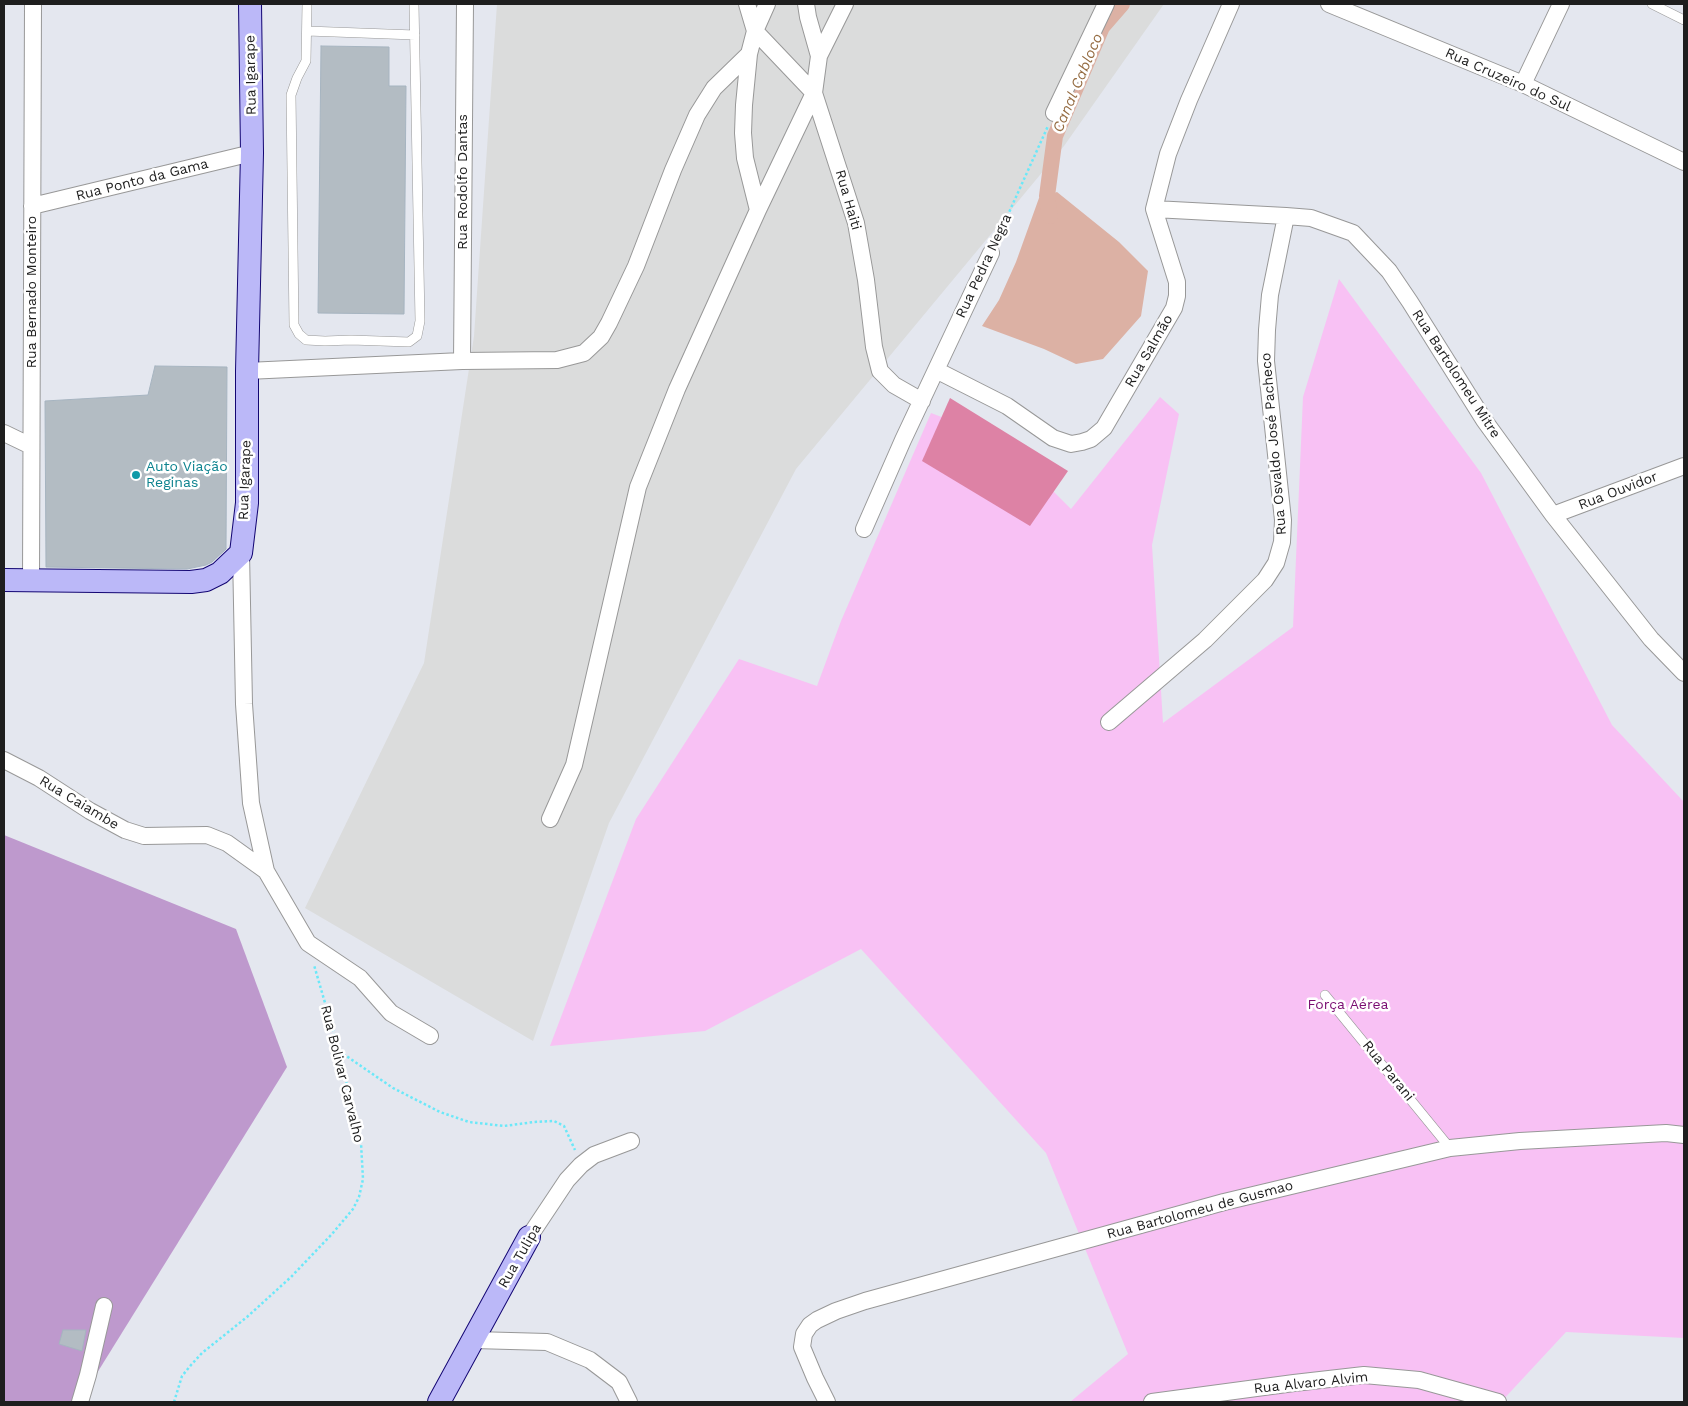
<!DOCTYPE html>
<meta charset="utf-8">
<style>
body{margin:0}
#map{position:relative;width:1688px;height:1406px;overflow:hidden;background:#e4e7ef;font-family:"Work Sans",sans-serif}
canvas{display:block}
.frame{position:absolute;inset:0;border:5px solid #1e1e1e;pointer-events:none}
</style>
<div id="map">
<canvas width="1688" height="1406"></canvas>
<div class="frame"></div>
</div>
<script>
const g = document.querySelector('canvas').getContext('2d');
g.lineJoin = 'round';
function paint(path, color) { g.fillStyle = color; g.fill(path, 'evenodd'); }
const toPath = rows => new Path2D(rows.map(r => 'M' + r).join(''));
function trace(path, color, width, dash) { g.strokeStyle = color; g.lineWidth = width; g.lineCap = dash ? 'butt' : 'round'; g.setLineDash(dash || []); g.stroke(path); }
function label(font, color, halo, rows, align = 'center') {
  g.font = font + ' "Work Sans",sans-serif'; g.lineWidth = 5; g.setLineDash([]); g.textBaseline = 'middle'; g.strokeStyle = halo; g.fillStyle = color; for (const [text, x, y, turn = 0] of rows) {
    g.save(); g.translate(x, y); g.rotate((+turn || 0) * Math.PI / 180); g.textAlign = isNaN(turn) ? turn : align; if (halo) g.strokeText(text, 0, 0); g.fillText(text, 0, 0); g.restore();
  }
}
paint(toPath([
 [497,4,1164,4,1064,146,796,469,609,823,533,1041,305,908,424,663,474,336]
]), '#dbdcdc');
paint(toPath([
 [4,835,236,929,287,1067,79,1402,4,1402]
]), '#be99cd');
paint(toPath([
 [1339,279,1481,473,1612,725,1684,802,1684,1338,1566,1332,1501,1402,1070,1402,1128,1354,1046,1153,861,949,705,1031,550,1046,636,819,739,659,817,686,841,621,931,413,1002,440,1071,509,1160,397,1179,414,1152,545,1163,723,1293,627,1303,397]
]), '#f8c1f4');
paint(toPath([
 [950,398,1068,471,1030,526,922,461]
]), '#dd82a5');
paint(toPath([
 [1057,192,1119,242,1148,271,1141,316,1103,359,1076,364,1044,349,982,326,999,300,1016,262,1039,198]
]), '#dcb1a4');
trace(toPath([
 [1050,216,1047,196,1055,136,1102,27,1122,4]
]), '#dcb1a4', 16);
const building = toPath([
 [321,46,389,47,389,86,406,86,404,314,318,313,321,46],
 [155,366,227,367,226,549,212,562,206,565,187,569,46,567,45,401,148,395,155,366],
 [63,1330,86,1330,82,1351,59,1344,63,1330]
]);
paint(building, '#b3bcc3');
trace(building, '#a6b4c0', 1);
const service = toPath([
 [307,4,306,61,297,78,291,95,294,325,299,334,306,340,325,341,351,340,409,342,417,336,420,321,414,4],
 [1652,4,1684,20],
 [307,31,415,35],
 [1325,995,1450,1148]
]);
const minor = toPath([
 [747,4,755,31,814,93,856,223,866,280,874,347,880,371,894,385,922,401],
 [806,4,808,17,819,56],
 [1329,4,1523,84,1684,162],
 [1523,84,1561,4],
 [1054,113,1106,4],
 [32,206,252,153],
 [1154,209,1286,216,1311,218,1353,233,1389,271,1410,302,1484,420,1553,515,1651,639,1684,673],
 [758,210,745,158,743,133,744,105,749,54,755,31,767,4],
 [462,361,465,4],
 [936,370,1007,406,1053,438,1071,444,1082,442,1091,439,1104,428,1174,308,1177,296,1177,282,1154,209,1168,154,1189,100,1231,4],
 [247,371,462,361,557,360,584,353,601,337,609,323,636,266,673,170,697,115,714,88,749,54],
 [4,433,31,446],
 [1553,515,1684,466],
 [864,529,903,440,991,253],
 [241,553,244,704,251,803,266,871,308,943,360,978,391,1013,430,1036],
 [31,580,33,4],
 [1109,722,1205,640,1265,580,1276,563,1282,542,1283,520,1266,361,1267,330,1270,295,1286,216],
 [4,760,39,778,90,811,125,830,144,836,207,835,227,843,266,871],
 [550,819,574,765,638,487,677,389,758,210,814,93,819,56,845,4],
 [529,1237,567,1180,581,1165,594,1155,631,1141],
 [474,1340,547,1342,590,1360,619,1382,629,1402],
 [80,1402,88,1375,104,1306],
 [827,1402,815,1378,802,1347,804,1334,810,1325,817,1320,836,1311,865,1301,1224,1202,1450,1148,1520,1141,1666,1133,1684,1135],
 [1152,1402,1294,1383,1364,1375,1419,1380,1498,1402]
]);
const secondary = toPath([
 [4,580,191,582,206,580,220,573,241,553,247,503,247,371,252,153,250,4],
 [439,1402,529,1237]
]);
trace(service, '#989898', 10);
trace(minor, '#989898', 18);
trace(secondary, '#130673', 24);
trace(toPath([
 [997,239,1048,126],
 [339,1051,393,1088,440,1112,469,1122,504,1126,534,1122,554,1121,564,1126,575,1150],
 [174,1402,182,1376,191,1365,202,1353,247,1317,291,1277,332,1234,353,1209,359,1197,363,1179,361,1143,339,1051,314,965]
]), '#6be8f8', 2.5, [2.5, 2.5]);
trace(service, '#fff', 9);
trace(minor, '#fff', 16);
trace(secondary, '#bbb8f8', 22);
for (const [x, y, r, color] of [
 [136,475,5,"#0f9aa8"]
]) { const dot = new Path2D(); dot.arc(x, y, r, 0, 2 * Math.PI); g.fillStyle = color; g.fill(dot); trace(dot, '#fff', 2); }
label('14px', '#1e1e1e', '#fff', [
 ["Rua Igarape",251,75,-91],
 ["Rua Cruzeiro do Sul",1508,80,24],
 ["Rua Ponto da Gama",142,180,-14],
 ["Rua Rodolfo Dantas",463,182,-90],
 ["Rua Haiti",848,200,74],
 ["Rua Pedra Negra",984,266,-65],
 ["Rua Bernado Monteiro",32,292,-90],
 ["Rua Salmão",1149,351,-60],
 ["Rua Bartolomeu Mitre",1456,374,57],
 ["Rua Osvaldo José Pacheco",1274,444,-95],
 ["Rua Igarape",245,480,-88],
 ["Rua Ouvidor",1618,491,-21],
 ["Rua Caiambe",79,803,31],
 ["Rua Parani",1388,1071,51],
 ["Rua Bolivar Carvalho",342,1074,76],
 ["Rua Bartolomeu de Gusmao",1200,1210,-15],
 ["Rua Tulipa",520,1256,-60],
 ["Rua Alvaro Alvim",1311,1383,-6]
]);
label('14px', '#0d838f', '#fff', [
 ["Auto Viação",146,467],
 ["Reginas",146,483]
], 'left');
label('14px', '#7a0d71', '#fff', [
 ["Força Aérea",1348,1005]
]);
label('italic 15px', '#956c42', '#fff', [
 ["Canal Cabloco",1078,83,-67]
]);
</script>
